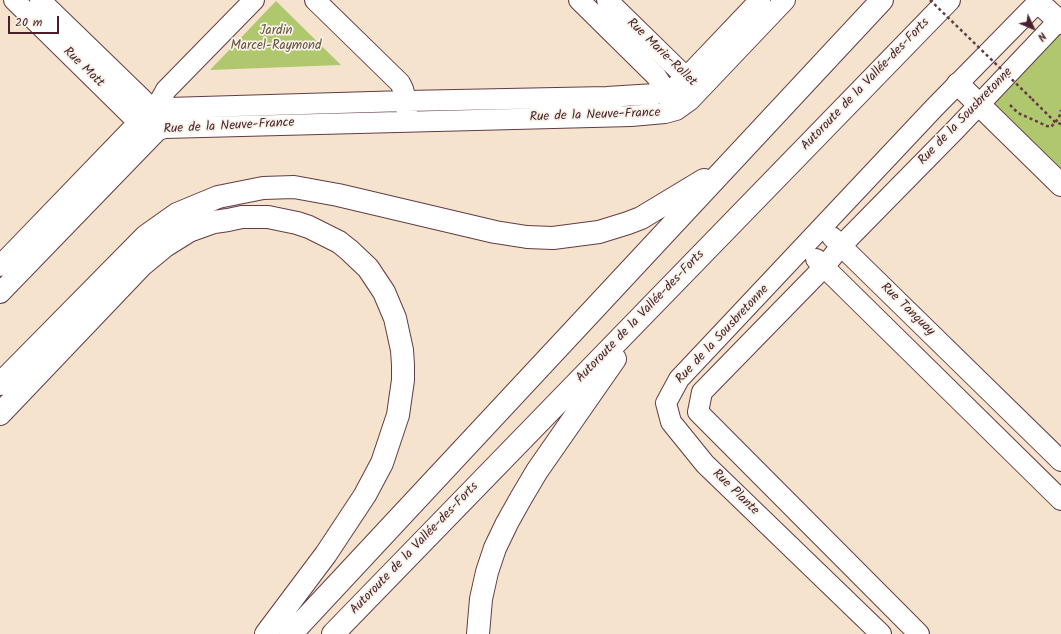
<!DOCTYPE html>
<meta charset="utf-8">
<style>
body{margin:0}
#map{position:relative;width:1061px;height:634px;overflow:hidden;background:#f5e3cd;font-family:Kalam,sans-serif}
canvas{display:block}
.north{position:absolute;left:1013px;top:8px;width:40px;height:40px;-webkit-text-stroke:3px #f7f3e8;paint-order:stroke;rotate:134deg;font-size:11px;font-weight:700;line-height:16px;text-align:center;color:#4a1f2b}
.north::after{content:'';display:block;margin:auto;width:14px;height:18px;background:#4a1f2b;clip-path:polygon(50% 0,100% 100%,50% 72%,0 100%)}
.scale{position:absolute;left:8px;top:16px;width:51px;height:18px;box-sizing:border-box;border:2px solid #4a1f2b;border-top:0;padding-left:5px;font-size:12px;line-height:14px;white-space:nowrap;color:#4a1f2b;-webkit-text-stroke:3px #f7f3e8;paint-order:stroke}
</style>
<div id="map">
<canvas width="1061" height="634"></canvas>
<div class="north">N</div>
<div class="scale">20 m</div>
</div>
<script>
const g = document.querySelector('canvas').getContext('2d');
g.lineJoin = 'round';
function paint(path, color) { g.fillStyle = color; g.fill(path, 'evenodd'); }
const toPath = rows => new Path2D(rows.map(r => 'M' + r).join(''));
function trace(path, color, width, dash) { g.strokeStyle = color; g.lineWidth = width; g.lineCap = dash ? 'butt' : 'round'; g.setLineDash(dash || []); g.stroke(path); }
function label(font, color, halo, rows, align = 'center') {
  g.font = font + ' Kalam,sans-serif'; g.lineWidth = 3.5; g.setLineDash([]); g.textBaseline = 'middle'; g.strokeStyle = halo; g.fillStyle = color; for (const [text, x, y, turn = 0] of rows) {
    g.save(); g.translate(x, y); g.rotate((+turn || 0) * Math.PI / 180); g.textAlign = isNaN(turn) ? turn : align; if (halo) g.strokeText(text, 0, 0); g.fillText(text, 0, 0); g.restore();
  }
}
paint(toPath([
 [276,1,341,65,210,70],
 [1061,24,1061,185,980,105]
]), '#b0c86d');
const street = toPath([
 [14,0,148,132],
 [40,0,141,98,154,111,160,121],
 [315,0,400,83,403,89,406,101,407,113],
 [579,0,656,76,666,91,670,102],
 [607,0,696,87],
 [154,111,166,90,254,0],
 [832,237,1061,461],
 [816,259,1061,500],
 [0,266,139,122,154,111,168,108,406,101,607,97,655,94,671,89,682,82,760,0],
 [0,293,152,136,157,131,164,128,631,116,665,113,676,110,690,100,785,0],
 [698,412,702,392,824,267,841,246,956,129,1061,18],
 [698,412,919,634],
 [881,634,705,464,671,422,666,403,679,379,934,108,1040,0]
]);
const secondary = toPath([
 [1038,2,1061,23],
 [958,84,1061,185]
]);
const highway = toPath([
 [0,384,146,236,177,214,218,197,263,188,294,187,338,195,495,232,527,237,553,238,599,232,628,223,641,218,704,180],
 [0,414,142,265,165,246,189,231,214,222,228,220,242,217,268,217,297,223,309,227,339,242,349,250,368,268,384,292,395,318,402,350,403,365,403,380,398,415,382,463,365,495,326,554,266,634],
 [291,634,882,0],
 [333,634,949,0],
 [478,634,481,599,487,572,495,548,507,523,521,498,537,471,615,359]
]);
trace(street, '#643c43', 22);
trace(secondary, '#643c43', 24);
trace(highway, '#643c43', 24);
trace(toPath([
 [1032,99,1055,122,1061,124],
 [1010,105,1018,113,1047,126,1051,127,1059,118,1061,110]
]), '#643c43', 2.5, [3, 3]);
trace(street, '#fff', 20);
trace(secondary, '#fff', 22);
trace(highway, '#fff', 22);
trace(toPath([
 [930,0,1032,99]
]), '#643c43', 2.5, [3, 3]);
label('13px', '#69523f', '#f7f3e8', [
 ["Jardin",276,32],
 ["Marcel-Raymond",276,47]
]);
label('13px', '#4a1f2b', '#f7f3e8', [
 ["Rue Marie-Rollet",661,53,44],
 ["Rue Mott",83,68,44],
 ["Autoroute de la Vallée-des-Forts",866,85,-46],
 ["Rue de la Neuve-France",595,116,-2],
 ["Rue de la Sousbretonne",966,117,-46],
 ["Rue de la Neuve-France",229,127,-3],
 ["Rue Tanguay",907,310,44],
 ["Autoroute de la Vallée-des-Forts",641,317,-46],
 ["Rue de la Sousbretonne",723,335,-47],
 ["Rue Plante",735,493,44],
 ["Autoroute de la Vallée-des-Forts",415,549,-46]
]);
</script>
